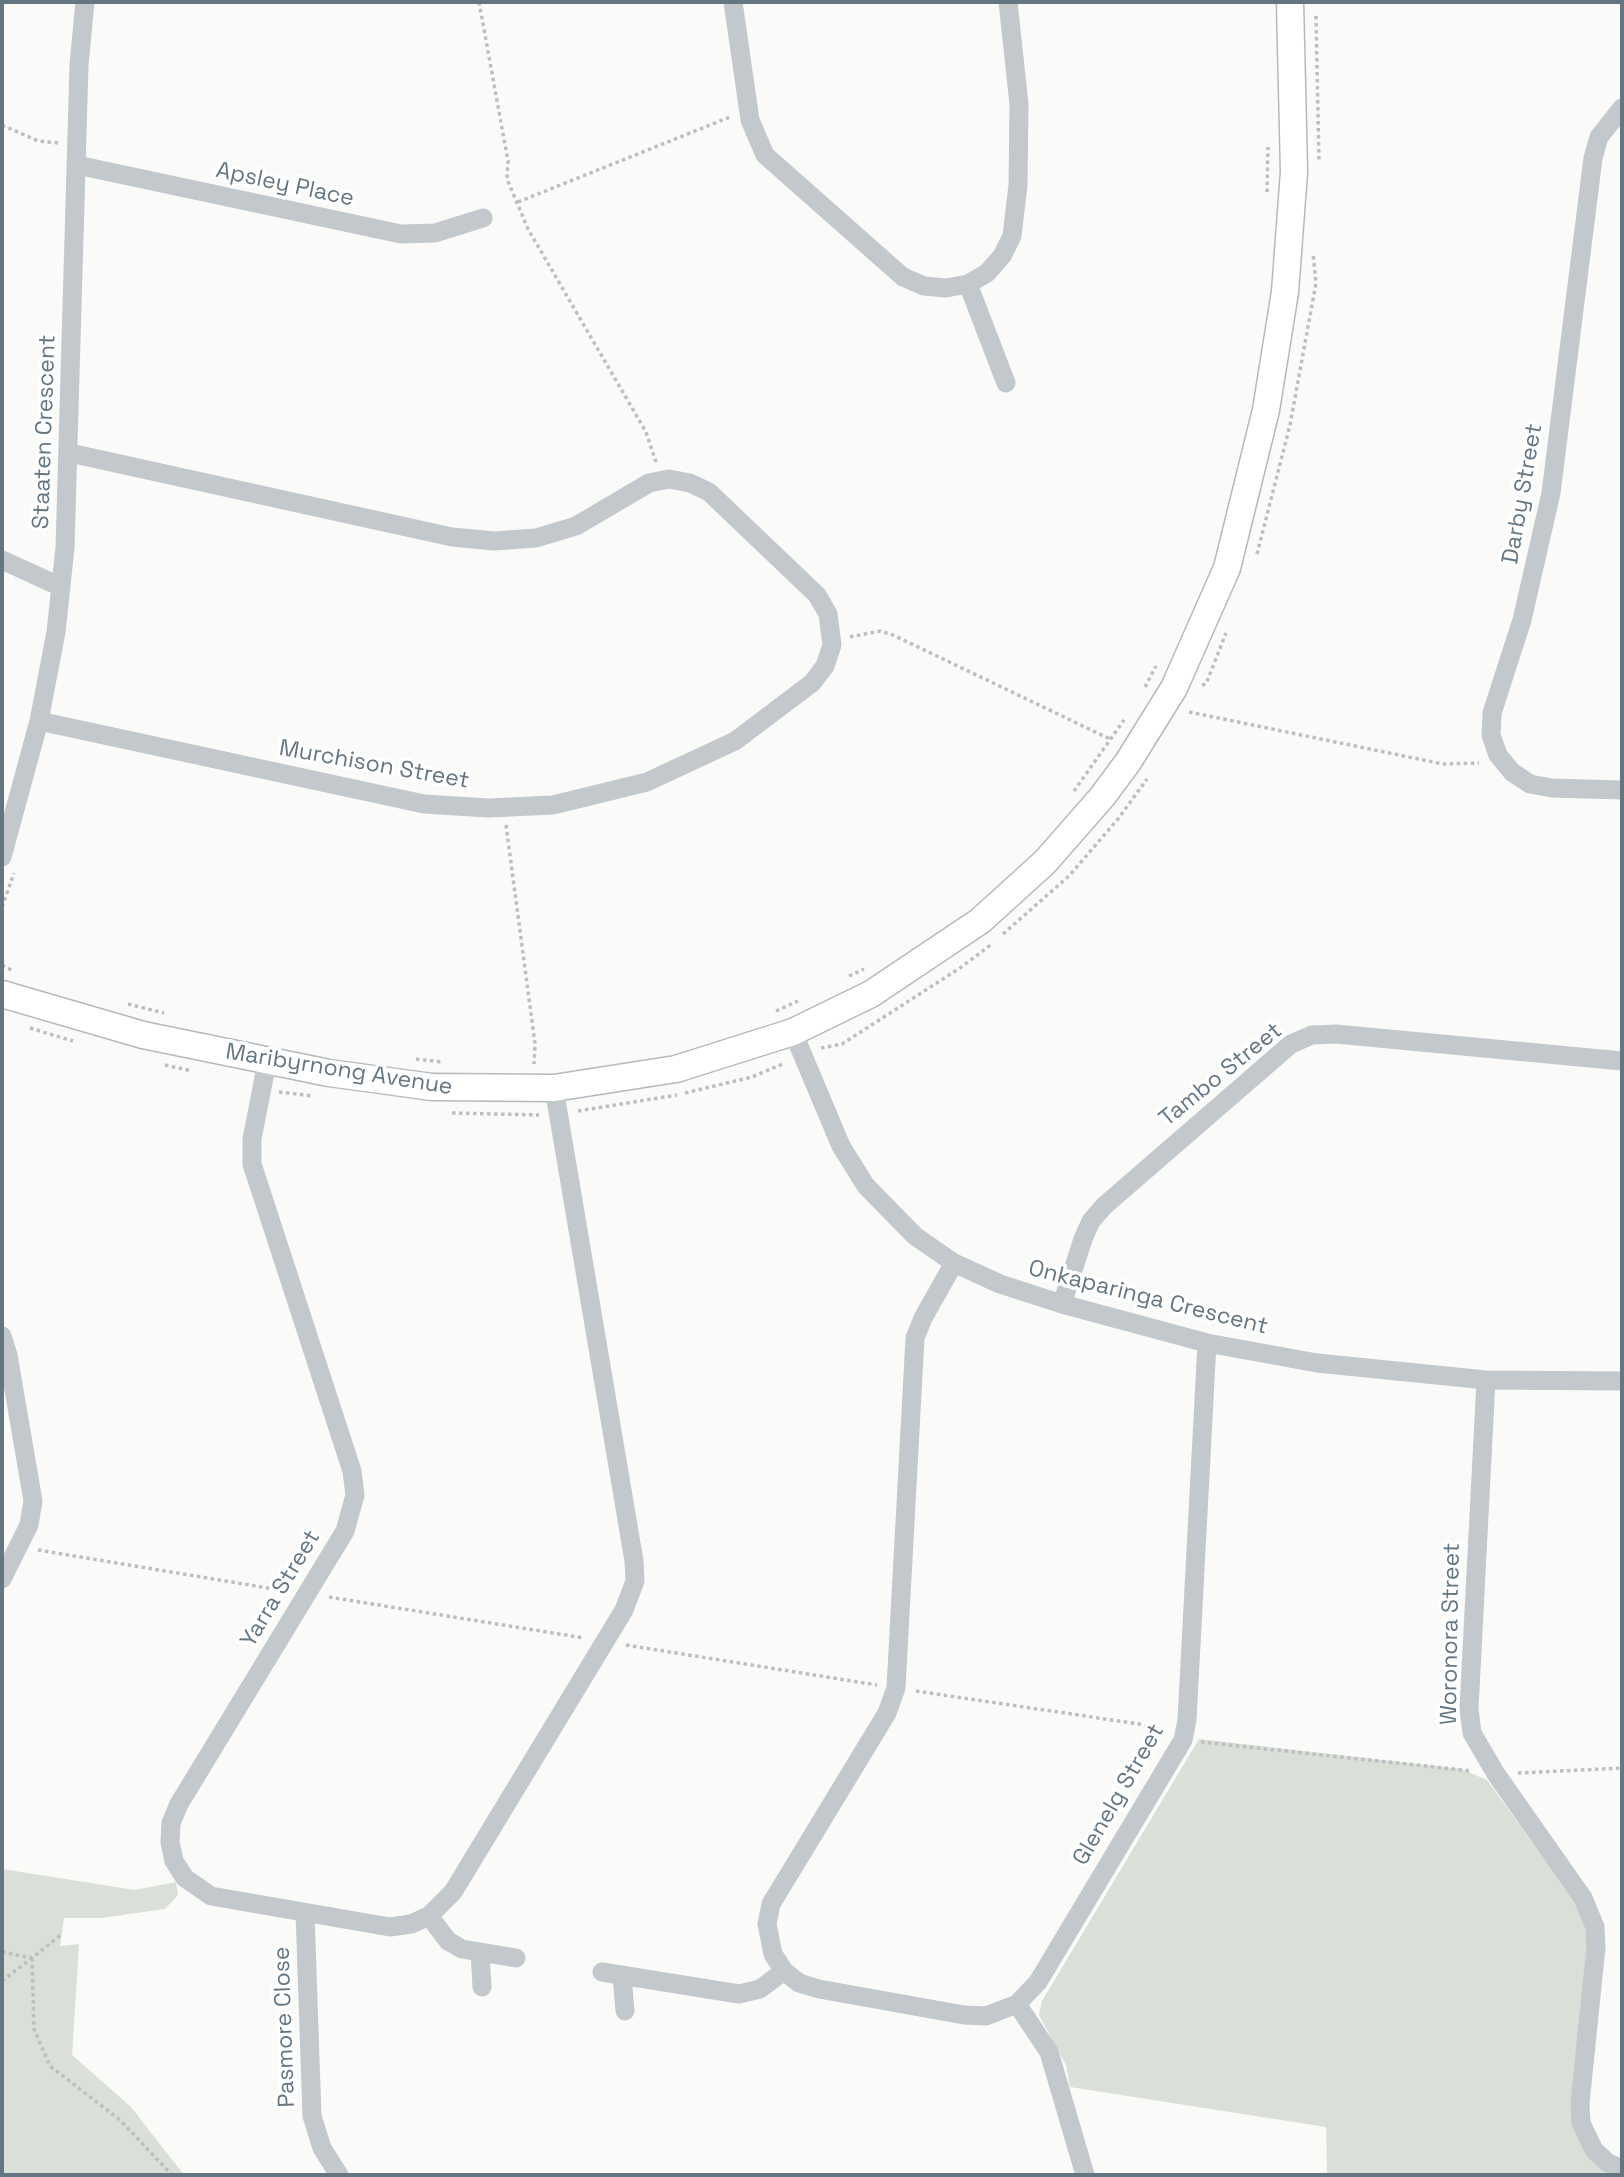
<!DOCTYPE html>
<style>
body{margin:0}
#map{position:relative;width:1624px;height:2177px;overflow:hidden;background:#fafaf8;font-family:"Space Grotesk",sans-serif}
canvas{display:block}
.frame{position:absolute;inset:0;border:4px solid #657683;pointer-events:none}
</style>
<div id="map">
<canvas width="1624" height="2177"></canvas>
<div class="frame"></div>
</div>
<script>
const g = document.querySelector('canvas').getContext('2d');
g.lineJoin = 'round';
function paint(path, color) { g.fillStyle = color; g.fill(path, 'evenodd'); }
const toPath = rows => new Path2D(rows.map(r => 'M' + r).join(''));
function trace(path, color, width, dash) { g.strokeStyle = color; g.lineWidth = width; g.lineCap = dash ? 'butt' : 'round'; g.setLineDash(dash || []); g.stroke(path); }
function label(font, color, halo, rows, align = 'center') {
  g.font = font + ' "Space Grotesk",sans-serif'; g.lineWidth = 7; g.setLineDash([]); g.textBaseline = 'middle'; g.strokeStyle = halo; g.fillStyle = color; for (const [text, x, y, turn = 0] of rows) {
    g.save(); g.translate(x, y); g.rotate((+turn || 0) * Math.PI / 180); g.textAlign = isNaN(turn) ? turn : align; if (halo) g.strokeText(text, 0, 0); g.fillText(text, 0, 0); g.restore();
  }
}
paint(toPath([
 [1199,1739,1461,1769,1487,1780,1576,1903,1589,1930,1572,2114,1614,2175,1327,2175,1326,2127,1070,2087,1066,2065,1039,2015,1042,2001],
 [2,1869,135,1890,176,1882,178,1895,165,1909,101,1918,64,1918,60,1946,79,1944,72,2055,131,2107,184,2175,2,2175]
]), '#dadfd7');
const secondary = toPath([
 [2,994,143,1035,329,1073,432,1087,554,1088,676,1069,793,1032,871,994,980,921,1045,862,1102,797,1128,762,1174,688,1227,568,1266,410,1285,292,1294,172,1290,2]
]);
trace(secondary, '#b3babf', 29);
trace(toPath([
 [479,2,508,161,507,179,528,229,646,432,656,462],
 [1316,16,1319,162],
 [2,125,38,141,59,143],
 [1267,192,1268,147],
 [518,202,730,117],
 [1257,554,1290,425,1316,283,1313,253],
 [850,637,880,631,893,635,1110,739],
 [1202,685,1206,684,1226,633],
 [1145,687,1156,666],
 [1189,712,1443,764,1479,763],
 [1074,791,1124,720],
 [506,825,535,1044,534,1064],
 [2,907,14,873],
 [1003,934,1069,876,1118,819,1147,779],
 [2,965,13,971],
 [849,976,864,969],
 [128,1004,164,1013],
 [776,1011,798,1001],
 [30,1028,73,1041],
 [821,1048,842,1044,960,968,992,944],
 [416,1059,443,1062],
 [165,1065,192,1071],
 [279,1092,313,1096],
 [685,1093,752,1077,785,1063],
 [578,1111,677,1095],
 [452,1113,539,1115],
 [38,1550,286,1591],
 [329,1597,584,1638],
 [626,1645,877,1685],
 [916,1691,1139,1724,1163,1733],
 [1201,1742,1472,1771],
 [1518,1773,1622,1768],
 [2,1952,32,1958,62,1934],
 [32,1958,34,2029,50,2066,120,2120,172,2175],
 [2,1981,32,1958]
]), '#bbbfc2', 3.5, [3.5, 3.5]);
trace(toPath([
 [733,2,750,120,765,155,903,277,924,286,946,288,968,284,987,273,1002,256,1012,236,1018,185,1019,104,1008,2],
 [1622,108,1599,137,1593,158,1551,493,1522,620,1492,713,1491,735,1498,755,1512,772,1530,784,1552,788,1622,790],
 [77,165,401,234,435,233,483,218],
 [968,284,1006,383],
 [2,560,61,587],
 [39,721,424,804,488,808,553,805,647,782,735,741,812,683,825,666,832,645,828,614,817,595,709,492,690,483,669,479,649,483,576,526,536,538,494,541,452,537,70,453],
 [2,857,39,721,56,632,65,548,79,65,85,2],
 [793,1032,841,1146,866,1186,915,1236,954,1263,1000,1284,1062,1304,1207,1343,1317,1363,1486,1380,1622,1381],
 [267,1062,252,1139,252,1164,352,1471,355,1495,345,1531,179,1804,171,1823,170,1842,174,1861,185,1878,211,1896,390,1927,411,1924,429,1916,453,1892,624,1610,635,1581,634,1561,554,1088],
 [954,1263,923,1318,915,1338,896,1688,887,1713,771,1904,767,1924,773,1954,784,1971,799,1983,819,1989,964,2015,986,2016,1017,2004,1038,1982,1183,1740,1187,1720,1207,1343],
 [1062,1304,1083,1239,1091,1221,1104,1206,1291,1044,1312,1035,1336,1034,1622,1061],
 [2,1336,8,1355,33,1501,29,1525,2,1579],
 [1486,1380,1469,1709,1472,1733,1496,1774,1583,1898,1595,1927,1596,1947,1580,2103,1581,2123,1594,2150,1608,2163,1622,2169],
 [305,1913,312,2116,322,2148,339,2175],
 [429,1916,448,1941,462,1949,480,1952,482,1987],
 [480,1952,516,1958],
 [602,1972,739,1994,760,1989,784,1971],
 [622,1976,625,2011],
 [1017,2004,1049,2052,1085,2175]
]), '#c3c8cc', 19);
trace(secondary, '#fff', 26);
label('23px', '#657683', '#fff', [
 ["Apsley Place",285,185,12],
 ["Staaten Crescent",45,432,-88],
 ["Darby Street",1523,494,-80],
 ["Murchison Street",374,765,10],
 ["Maribyrnong Avenue",339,1070,9],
 ["Tambo Street",1221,1075,-39],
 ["Onkaparinga Crescent",1148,1298,14],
 ["Yarra Street",281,1589,-59],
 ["Woronora Street",1451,1634,-89],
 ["Glenelg Street",1119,1795,-60],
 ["Pasmore Close",285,2027,-92]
]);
</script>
